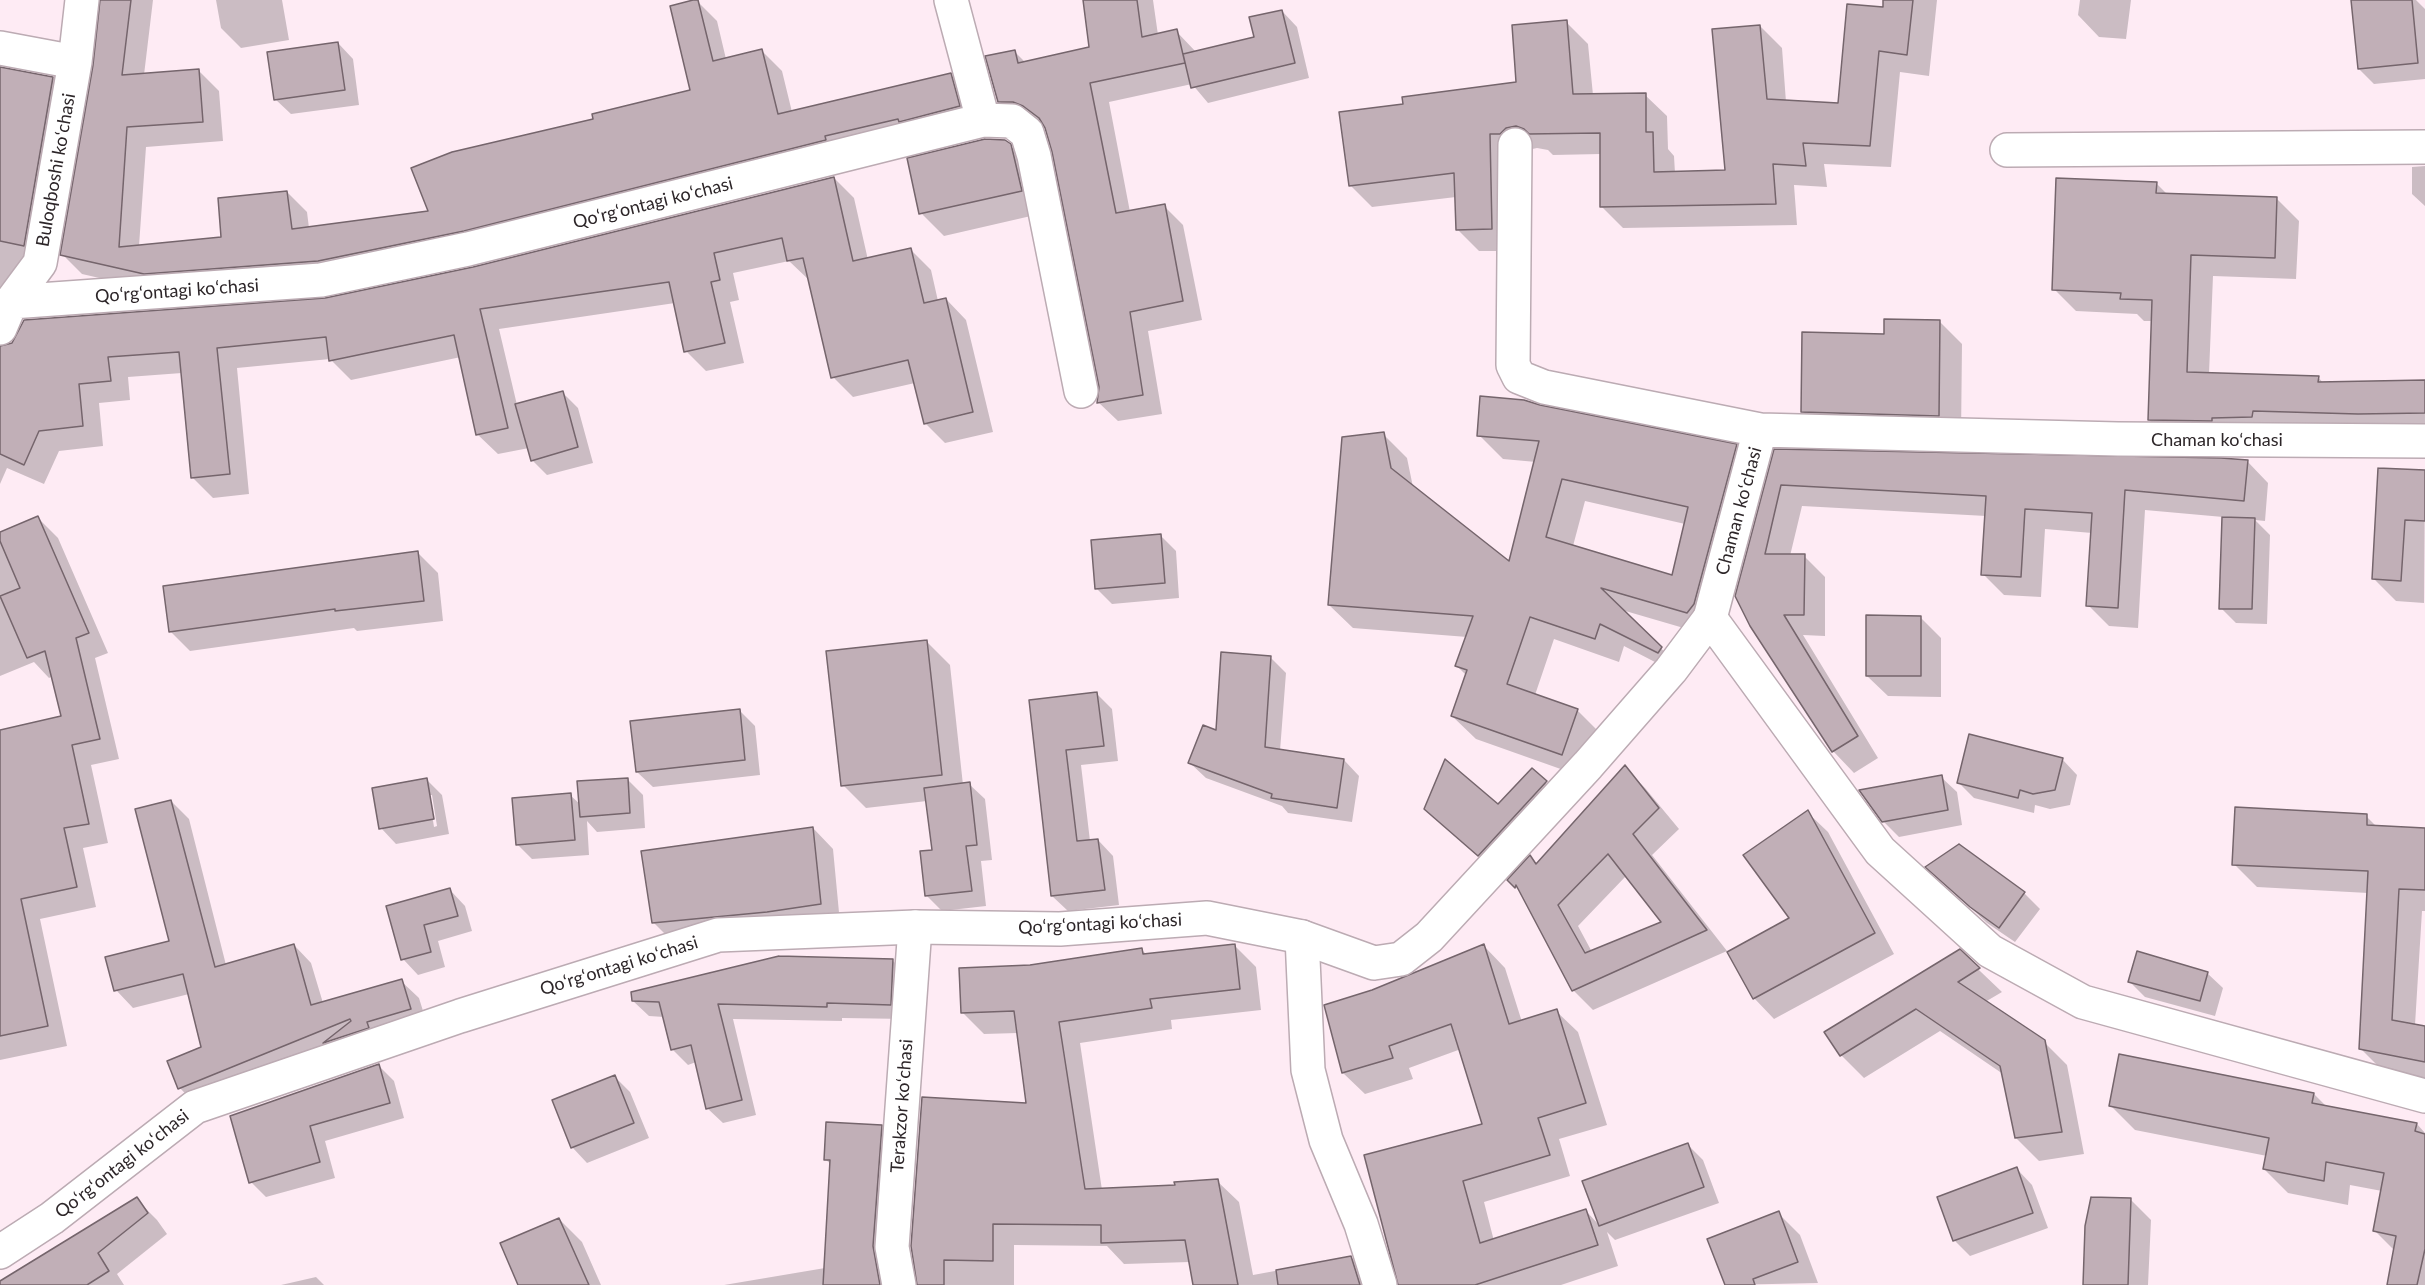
<!DOCTYPE html>
<meta charset="utf-8">
<style>
body{margin:0}
canvas{display:block;background:#feebf4}
</style>
<canvas width="2425" height="1285"></canvas>
<script>
const g = document.querySelector('canvas').getContext('2d');
g.lineJoin = 'round';
function paint(path, color) { g.fillStyle = color; g.fill(path, 'evenodd'); }
const toPath = rows => new Path2D(rows.map(r => 'M' + r).join(''));
function trace(path, color, width, dash) { g.strokeStyle = color; g.lineWidth = width; g.lineCap = dash ? 'butt' : 'round'; g.setLineDash(dash || []); g.stroke(path); }
function label(font, color, halo, rows, align = 'center') {
  g.font = font + ' Lato,sans-serif'; g.lineWidth = 5; g.setLineDash([]); g.textBaseline = 'middle'; g.strokeStyle = halo; g.fillStyle = color; for (const [text, x, y, turn = 0] of rows) {
    g.save(); g.translate(x, y); g.rotate((+turn || 0) * Math.PI / 180); g.textAlign = isNaN(turn) ? turn : align; if (halo) g.strokeText(text, 0, 0); g.fillText(text, 0, 0); g.restore();
  }
}
paint(toPath([
 [102,0,153,0,144,75,199,71,219,91,223,141,146,147,139,246,223,238,287,192,307,212,309,228,430,212,595,120,692,91,697,1,717,21,726,59,762,51,782,71,792,112,951,74,971,94,979,126,484,250,165,293,82,274,62,254,95,64],
 [216,0,282,0,289,40,241,48,221,28],
 [1084,0,1153,0,1158,35,1176,31,1196,52,1255,39,1282,11,1297,27,1309,78,1208,103,1192,84,1109,102,1130,212,1164,206,1183,225,1202,320,1148,331,1162,414,1118,421,1098,402,1101,387,1054,152,1044,125,1033,121,1018,121,999,101,1015,52,1026,63,1091,48],
 [1885,0,1937,0,1929,76,1900,72,1891,167,1824,164,1827,187,1794,185,1797,225,1623,228,1601,206,1601,154,1553,155,1548,150,1537,148,1528,150,1513,251,1479,251,1457,229,1456,197,1372,207,1350,185,1404,105,1518,84,1566,22,1588,44,1593,95,1645,95,1667,116,1668,149,1674,156,1675,173,1727,172,1760,26,1782,48,1786,102,1839,105,1884,9],
 [2080,0,2131,0,2126,39,2099,37,2078,15],
 [2361,0,2416,0,2425,9,2425,79,2374,84,2359,69],
 [338,43,353,59,359,105,291,114,275,99],
 [0,68,53,78,73,99,2,349,325,300,473,269,834,178,854,198,868,260,911,250,931,270,938,301,946,299,966,320,993,432,945,443,925,423,915,383,853,397,833,377,809,280,789,261,733,273,739,300,730,302,744,363,706,371,686,351,675,303,499,329,517,405,563,393,578,408,593,463,547,475,532,460,529,448,498,454,477,434,461,357,351,380,330,359,237,368,249,494,213,498,193,478,182,373,128,377,130,400,99,403,103,446,59,451,44,484,7,468,0,484],
 [1010,145,1033,169,1044,213,944,236,921,213],
 [2425,166,2425,206,2412,194,2412,167],
 [2156,183,2167,194,2277,199,2299,221,2296,279,2213,276,2209,374,2318,377,2324,384,2425,382,2425,435,2171,442,2149,420,2153,321,2144,321,2137,314,2076,311,2054,289],
 [1939,321,1962,344,1961,438,1826,435,1803,412,1886,335],
 [1540,407,1736,446,1760,470,1711,636,1622,610,1685,672,1682,676,1624,646,1619,662,1554,639,1535,695,1577,710,1601,734,1586,778,1476,739,1452,716,1466,675,1457,666,1467,637,1353,628,1329,605,1383,434,1407,458,1413,487,1510,564,1536,462,1503,459,1479,435],
 [1585,501,1685,524,1673,577,1573,546],
 [1775,451,2247,461,2268,483,2265,521,2255,520,2270,535,2267,624,2236,623,2221,608,2223,517,2145,510,2138,628,2109,626,2088,605,2092,533,2045,529,2041,597,2004,595,1983,574,1986,516,1802,506,1790,556,1804,556,1825,577,1825,636,1803,635,1878,758,1854,773,1833,751,1751,626],
 [2425,472,2424,603,2396,601,2373,578],
 [38,518,58,538,108,653,95,658,119,759,91,765,108,843,83,848,96,907,40,919,67,1046,0,1060,0,732,63,717,53,676,49,678,34,662,0,676,0,534],
 [1160,535,1176,551,1179,598,1112,604,1096,588],
 [418,553,438,573,443,621,357,631,354,628,190,651,170,631],
 [1920,617,1941,638,1941,697,1888,696,1867,676],
 [927,642,950,665,963,785,969,784,985,799,992,860,981,861,986,906,942,911,927,896,933,851,927,801,866,808,843,785],
 [1270,657,1286,673,1280,751,1344,760,1359,776,1352,822,1288,813,1282,806,1206,778,1190,763,1217,732],
 [1097,694,1112,709,1118,761,1081,765,1090,841,1098,840,1113,856,1119,905,1068,911,1052,896,1031,701],
 [739,710,755,726,760,775,653,787,637,772],
 [2062,759,2077,775,2070,805,2050,809,2035,805,2034,813,1974,798,1959,783],
 [1625,768,1645,788,1679,829,1652,855,1727,951,1593,1010,1573,990,1522,894,1509,880,1531,857,1537,864],
 [1626,876,1663,923,1592,952,1578,926],
 [1532,770,1569,805,1502,878,1425,808,1498,806],
 [1941,777,1957,792,1962,825,1899,837,1883,821],
 [627,779,643,795,645,828,597,832,587,821,589,855,532,859,517,844,570,795,581,805],
 [427,780,442,795,449,834,396,844,381,828],
 [429,795,432,795,437,826,434,827],
 [171,801,189,819,226,965,294,945,311,963,323,1003,401,981,419,998,428,1027,197,1106,180,1088,202,1048,189,994,133,1008,116,990,171,942],
 [1807,812,1828,832,1894,954,1774,1019,1754,998,1791,918],
 [2366,816,2377,827,2425,829,2425,911,2422,911,2415,1025,2425,1027,2425,1079,2383,1071,2360,1048,2368,893,2257,887,2234,864],
 [813,828,833,849,840,923,674,943,654,923],
 [1959,846,2024,893,2040,909,2015,942,1987,923,1943,882],
 [450,890,465,906,472,931,438,941,445,967,418,975,403,959,388,907],
 [1235,946,1256,967,1261,1010,1171,1020,1172,1029,1080,1043,1102,1190,1176,1186,1217,1181,1239,1202,1253,1275,1351,1257,1372,1279,1374,1285,1194,1285,1190,1262,1124,1264,1107,1246,1014,1245,1014,1285,919,1285,1028,1105,1018,1033,984,1034,962,1012,1030,966,1142,950,1147,955],
 [1484,946,1505,968,1522,1022,1556,1011,1578,1032,1607,1125,1559,1139,1570,1176,1484,1202,1494,1241,1586,1211,1600,1226,1584,1182,1688,1145,1703,1160,1719,1203,1615,1240,1607,1232,1618,1266,1561,1285,1400,1285,1484,1125,1461,1049,1409,1068,1413,1079,1365,1094,1343,1073,1372,992],
 [1959,951,2002,992,1985,1002,2044,1042,2067,1065,2084,1154,2039,1161,2016,1138,2003,1074,1940,1031,1864,1078,1841,1055],
 [892,960,908,976,906,1019,842,1018,842,1021,733,1019,756,1115,723,1123,707,1108,696,1062,688,1065,672,1049,664,1017,649,1016,633,1001],
 [2207,973,2223,988,2215,1016,2145,997,2130,982],
 [378,1065,394,1081,404,1118,325,1141,335,1178,266,1197,251,1182,232,1117],
 [615,1077,630,1092,649,1138,587,1163,572,1147],
 [2314,1094,2327,1107,2417,1124,2425,1133,2425,1285,2389,1285,2395,1251,2375,1231,2382,1191,2350,1185,2348,1205,2288,1193,2264,1169,2267,1156,2135,1130,2111,1106],
 [881,1127,903,1148,897,1285,724,1285,825,1268,832,1165,826,1160],
 [2017,1169,2032,1185,2048,1228,1970,1256,1954,1240],
 [136,1199,157,1220,167,1234,117,1274,124,1285,0,1285,0,1283],
 [2131,1200,2151,1220,2148,1285,2085,1285],
 [1778,1213,1800,1235,1818,1283,1727,1285],
 [559,1219,582,1242,601,1285,520,1285],
 [316,1277,324,1285,281,1285]
]), '#0003');
const building = toPath([
 [100,0,131,0,122,75,199,69,203,122,127,127,119,247,221,237,218,198,287,191,292,229,428,211,411,168,452,152,593,119,592,114,690,90,670,6,693,0,698,0,713,61,762,49,778,114,951,73,960,106,899,122,898,119,825,136,826,140,464,231,318,261,144,274,60,255,93,65,100,0],
 [1083,0,1137,0,1142,37,1177,29,1185,63,1090,83,1116,213,1165,204,1183,301,1130,312,1143,395,1097,403,1099,387,1052,152,1045,128,1039,118,1023,106,1013,102,998,102,985,56,1015,50,1018,63,1089,47,1083,0],
 [1883,0,1913,0,1907,55,1879,51,1870,146,1803,143,1806,166,1773,164,1776,204,1600,207,1600,133,1529,134,1524,129,1516,126,1506,128,1500,134,1490,134,1492,229,1456,230,1454,173,1349,186,1339,112,1403,104,1402,97,1516,82,1512,25,1567,20,1573,94,1646,93,1646,132,1653,132,1654,172,1725,170,1712,29,1760,25,1767,99,1838,103,1847,4,1883,7,1883,0],
 [2351,0,2412,0,2418,63,2358,69,2351,0],
 [1282,10,1295,63,1191,88,1183,54,1254,37,1249,17,1282,10],
 [338,42,345,90,274,100,267,52,338,42],
 [0,67,53,77,24,246,0,241,0,67],
 [985,139,1005,140,1011,144,1022,191,919,214,907,158,985,139],
 [834,177,853,261,911,248,924,303,946,298,973,412,924,424,908,360,831,378,803,258,787,261,782,238,714,253,720,280,711,282,725,343,684,352,669,282,480,309,508,428,476,435,454,335,329,361,326,337,217,348,230,474,191,478,179,352,108,357,111,381,79,384,83,426,39,431,24,465,0,454,0,346,12,343,24,320,325,298,473,267,834,177],
 [2056,178,2157,182,2156,193,2277,197,2275,258,2191,255,2187,372,2319,376,2318,382,2425,380,2425,413,2358,414,2253,411,2252,417,2212,418,2212,421,2148,420,2152,300,2120,299,2121,293,2052,290,2056,178],
 [1884,319,1940,320,1939,416,1801,412,1802,332,1884,334,1884,319],
 [563,391,578,447,531,461,515,404,563,391],
 [1480,396,1524,400,1540,405,1737,444,1694,604,1687,613,1601,588,1662,647,1658,653,1600,624,1595,639,1530,617,1507,684,1578,709,1562,755,1451,716,1467,670,1455,666,1473,616,1328,605,1342,437,1384,432,1391,468,1509,561,1539,441,1477,436,1480,396],
 [1562,479,1688,507,1672,575,1546,537,1562,479],
 [1774,449,2221,458,2248,460,2244,501,2125,490,2118,608,2086,606,2092,513,2025,509,2021,577,1981,575,1986,496,1781,485,1765,554,1805,554,1804,615,1784,615,1858,736,1832,752,1750,626,1735,596,1774,449],
 [2378,468,2425,470,2425,521,2405,520,2401,581,2372,579,2378,468],
 [38,516,89,633,76,638,100,739,72,745,89,824,64,828,77,887,21,899,48,1026,0,1036,0,730,61,716,45,651,27,658,0,596,20,588,0,541,0,532,38,516],
 [2222,517,2255,518,2252,609,2219,609,2222,517],
 [1161,534,1165,583,1095,589,1091,540,1161,534],
 [418,551,424,601,335,611,335,609,169,632,163,586,418,551],
 [1866,615,1921,616,1921,676,1866,676,1866,615],
 [927,640,942,775,841,786,826,651,927,640],
 [1221,652,1271,656,1265,747,1344,759,1337,808,1271,798,1272,794,1188,763,1203,725,1216,730,1221,652],
 [1097,692,1104,746,1066,750,1077,841,1098,839,1105,890,1051,896,1029,700,1097,692],
 [740,709,745,760,636,772,630,721,740,709],
 [1969,734,2063,758,2055,790,2033,794,2020,790,2018,798,1957,783,1969,734],
 [1445,759,1498,804,1532,768,1547,781,1478,856,1424,809,1445,759],
 [1625,765,1659,808,1633,834,1707,930,1572,991,1516,885,1515,888,1507,880,1530,855,1536,864,1625,765],
 [1608,854,1661,922,1585,953,1558,905,1608,854],
 [1942,775,1948,810,1882,822,1859,790,1942,775],
 [427,778,434,819,379,829,372,788,427,778],
 [628,778,630,813,580,817,577,781,628,778],
 [970,782,977,845,966,846,972,891,925,896,920,851,932,850,924,788,970,782],
 [571,793,575,840,516,845,512,798,571,793],
 [171,800,215,967,294,944,311,1005,402,979,411,1009,367,1022,369,1028,323,1043,351,1021,350,1019,178,1089,167,1061,201,1047,183,974,114,991,105,957,169,941,135,809,171,800],
 [2235,807,2367,814,2367,825,2425,828,2425,890,2399,889,2392,1020,2425,1026,2425,1062,2359,1049,2368,871,2232,865,2235,807],
 [1808,810,1875,933,1753,999,1727,952,1789,918,1743,855,1808,810],
 [813,827,821,904,767,912,652,923,641,851,813,827],
 [1959,844,2025,892,1999,928,1970,907,1925,867,1959,844],
 [450,888,458,916,424,925,431,952,401,960,386,906,450,888],
 [1235,944,1240,989,1150,999,1152,1008,1059,1022,1085,1189,1175,1185,1174,1182,1218,1179,1238,1285,1193,1285,1185,1240,1101,1243,1101,1225,993,1224,993,1261,944,1260,944,1285,917,1285,911,1246,922,1097,1026,1103,1014,1011,961,1013,959,968,1030,965,1142,948,1143,954,1235,944],
 [1484,944,1509,1024,1557,1009,1586,1103,1538,1118,1550,1155,1463,1181,1480,1243,1586,1209,1598,1245,1475,1285,1398,1285,1364,1155,1482,1124,1451,1024,1389,1046,1393,1058,1342,1073,1324,1005,1372,990,1484,944],
 [1960,949,1980,968,1958,982,2045,1040,2062,1132,2015,1138,2000,1066,1916,1009,1840,1056,1824,1032,1960,949],
 [2137,951,2208,972,2200,1001,2128,982,2137,951],
 [779,956,893,959,891,1005,827,1003,827,1007,718,1004,742,1100,706,1109,691,1045,671,1050,659,1002,632,1001,631,992,779,956],
 [2119,1054,2314,1093,2312,1103,2417,1123,2415,1131,2425,1134,2425,1249,2417,1285,2387,1285,2396,1236,2373,1231,2384,1173,2326,1162,2324,1181,2263,1169,2269,1138,2109,1106,2119,1054],
 [379,1064,390,1103,310,1126,320,1162,249,1183,230,1116,379,1064],
 [615,1075,634,1123,571,1148,552,1100,615,1075],
 [826,1122,882,1125,873,1246,880,1285,823,1285,830,1160,824,1160,826,1122],
 [1688,1143,1704,1187,1599,1226,1582,1181,1688,1143],
 [2017,1167,2033,1213,1953,1241,1937,1197,2017,1167],
 [137,1197,148,1213,98,1253,109,1271,87,1285,0,1285,0,1281,137,1197],
 [2091,1197,2131,1198,2128,1285,2083,1285,2085,1226,2091,1197],
 [1779,1211,1798,1262,1753,1279,1755,1285,1725,1285,1707,1239,1779,1211],
 [559,1218,589,1285,518,1285,500,1243,559,1218],
 [1351,1256,1360,1285,1278,1285,1276,1270,1351,1256]
]);
paint(building, '#c1afb7');
trace(building, '#75656c', 1.5);
const street = toPath([
 [951,0,983,120],
 [0,48,75,62],
 [1515,145,1513,365,1519,377,1544,387,1760,430],
 [2007,150,2425,147],
 [11,302,321,280,468,249,983,120,1012,121,1027,133,1034,156,1081,391],
 [0,328,11,302,40,263,75,62,82,0],
 [1710,618,1760,430,2118,439,2425,441],
 [1302,937,1308,1070,1326,1140,1361,1224,1380,1285],
 [899,1285,892,1247,915,927]
]);
const secondary = toPath([
 [0,1252,52,1218,195,1107,460,1016,718,935,915,927,1060,929,1207,918,1302,937,1374,963,1401,959,1429,937,1588,765,1671,670,1710,618,1880,851,1990,951,2083,1002,2425,1096]
]);
trace(street, '#bcabb3', 36);
trace(secondary, '#bcabb3', 36);
trace(street, '#fff', 33);
trace(secondary, '#fff', 33);
label('18px', '#2d2629', '#fff', [
 ["Buloqboshi koʻchasi",56,170,-80],
 ["Qoʻrgʻontagi koʻchasi",653,203,-14],
 ["Qoʻrgʻontagi koʻchasi",177,291,-4],
 ["Chaman koʻchasi",2217,440],
 ["Chaman koʻchasi",1739,511,-75],
 ["Qoʻrgʻontagi koʻchasi",1100,924,-3],
 ["Qoʻrgʻontagi koʻchasi",619,966,-17],
 ["Terakzor koʻchasi",902,1106,-86],
 ["Qoʻrgʻontagi koʻchasi",122,1164,-38]
]);
</script>
